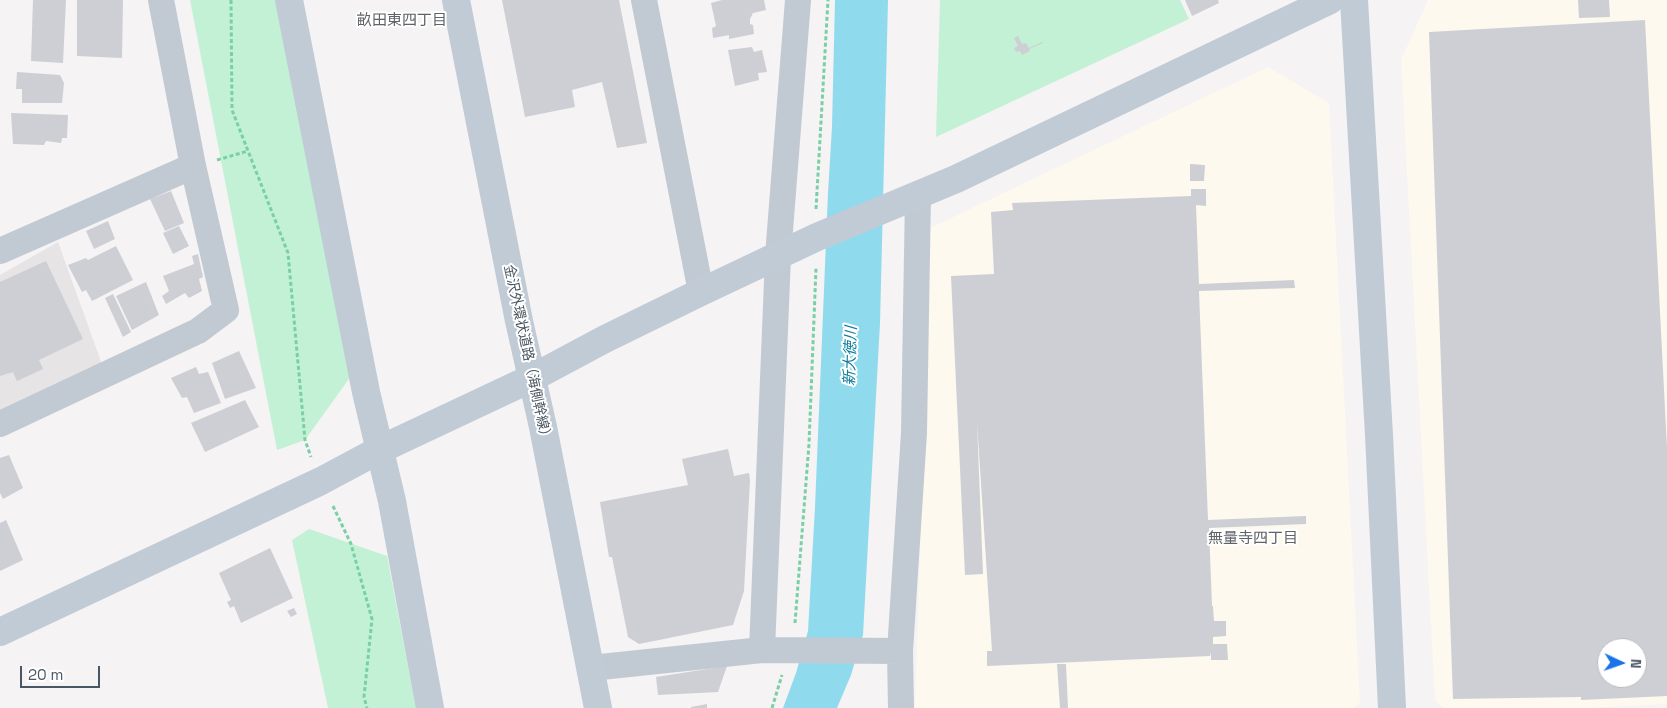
<!DOCTYPE html>
<meta charset="utf-8">
<style>
body{margin:0}
#map{position:relative;width:1667px;height:708px;overflow:hidden;background:#f5f3f3;font-family:"Space Grotesk",sans-serif}
canvas{display:block}
.north{position:absolute;left:1597px;top:638px;width:50px;height:50px;box-sizing:border-box;background:#fff;border:1px solid #b7bbc0;border-radius:50%;rotate:93deg;font-size:14px;font-weight:700;line-height:20px;text-align:center;color:#4a5661}
.north::after{content:'';display:block;margin:auto;width:18px;height:22px;background:#1a73e8;clip-path:polygon(50% 0,100% 100%,50% 72%,0 100%)}
.scale{position:absolute;left:20px;top:666px;width:80px;height:22px;box-sizing:border-box;border:2px solid #4a5661;border-top:0;padding-left:6px;font-size:15px;line-height:18px;white-space:nowrap;color:#4a5661;-webkit-text-stroke:4px #fff;paint-order:stroke}
</style>
<div id="map">
<canvas width="1667" height="708"></canvas>
<div class="north">N</div>
<div class="scale">20 m</div>
</div>
<script>
const g = document.querySelector('canvas').getContext('2d');
g.lineJoin = 'round';
function paint(path, color) { g.fillStyle = color; g.fill(path, 'evenodd'); }
const toPath = rows => new Path2D(rows.map(r => 'M' + r).join(''));
function trace(path, color, width, dash) { g.strokeStyle = color; g.lineWidth = width; g.lineCap = dash ? 'butt' : 'round'; g.setLineDash(dash || []); g.stroke(path); }
function label(font, color, halo, rows, align = 'center') {
  g.font = font + ' "Space Grotesk","Noto Sans JP",sans-serif'; g.lineWidth = 4; g.setLineDash([]); g.textBaseline = 'middle'; g.strokeStyle = halo; g.fillStyle = color; for (const [text, x, y, turn = 0] of rows) {
    g.save(); g.translate(x, y); g.rotate((+turn || 0) * Math.PI / 180); g.textAlign = isNaN(turn) ? turn : align; if (halo) g.strokeText(text, 0, 0); g.fillText(text, 0, 0); g.restore();
  }
}
paint(toPath([
 [1428,0,1667,0,1667,704,1591,708,1443,708,1435,700,1401,60],
 [1607,648,1637,648,1637,678,1607,678],
 [1268,67,1329,103,1360,703,1354,708,915,708,930,228]
]), '#fdf9ef');
paint(toPath([
 [58,242,104,370,0,413,0,275]
]), '#e6e4e5');
paint(toPath([
 [190,0,277,0,351,376,305,440,277,450],
 [940,0,1180,0,1189,19,936,137],
 [309,529,387,556,416,708,328,708,292,540]
]), '#c3f1d5');
paint(toPath([
 [835,0,888,0,880,323,863,635,851,675,837,708,783,708,796,673,808,631,815,507,828,193,832,127]
]), '#90daee');
paint(toPath([
 [33,0,66,0,63,63,31,61],
 [77,0,123,0,122,58,77,56],
 [502,0,619,0,647,143,617,148,602,82,572,90,575,107,525,117],
 [722,0,764,0,766,10,753,13,750,19,750,24,753,25,754,34,729,39,729,35,713,38,712,28,716,26,711,3],
 [1185,0,1218,0,1219,3,1192,16],
 [1578,0,1609,0,1610,17,1579,18],
 [1645,20,1667,448,1667,696,1581,700,1581,697,1453,699,1429,32],
 [1607,648,1637,648,1637,678,1607,678],
 [1018,36,1022,44,1026,43,1029,48,1042,42,1043,43,1029,49,1030,51,1022,55,1020,51,1016,52,1014,48,1018,46,1014,38],
 [752,47,754,52,762,50,767,72,758,73,759,80,735,86,728,50],
 [17,72,60,75,64,83,62,103,22,103,22,89,16,89],
 [11,113,68,115,67,138,62,138,61,143,46,141,44,145,13,144],
 [1190,164,1205,165,1204,181,1190,181],
 [1191,189,1206,189,1206,206,1196,205,1199,284,1294,280,1295,288,1199,291,1208,520,1306,516,1306,524,1209,528,1212,606,1213,606,1214,621,1226,621,1226,636,1213,637,1213,644,1227,644,1228,660,1211,660,1211,652,1210,656,987,666,987,651,992,651,977,423,983,574,965,575,951,276,994,274,991,212,1013,210,1012,203,1191,196],
 [171,191,184,223,165,231,150,199],
 [108,221,115,239,94,249,86,231],
 [179,226,189,246,173,254,163,233],
 [116,246,133,280,92,301,86,290,82,292,68,265,86,258,88,260],
 [198,254,203,277,199,279,202,291,189,298,185,293,166,304,162,296,169,291,163,276,194,264,192,256],
 [46,261,83,339,39,360,43,369,17,381,13,372,0,376,0,282],
 [146,282,159,315,132,330,116,296],
 [113,294,131,332,123,337,105,298],
 [239,351,256,388,225,399,212,363],
 [196,367,199,374,208,372,221,403,194,413,187,397,182,398,171,378],
 [245,400,259,427,205,452,191,423],
 [728,449,734,476,749,473,750,480,744,591,733,625,639,644,628,637,612,557,609,557,600,502,688,485,682,459],
 [9,455,23,488,3,499,0,493,0,458],
 [6,520,23,560,0,571,0,523],
 [270,548,293,598,241,623,234,606,230,608,227,602,231,600,219,573],
 [294,608,297,614,291,617,287,611],
 [1057,664,1066,664,1068,708,1060,708],
 [727,666,718,692,658,695,656,677],
 [707,704,707,708,691,708,691,707]
]), '#cdcfd5');
trace(toPath([
 [231,0,232,110,288,253,305,440,311,457],
 [217,160,248,151],
 [816,209,828,0],
 [333,506,351,544,372,619,364,697,367,708],
 [795,623,809,444,816,268],
 [772,708,782,675]
]), '#7ad0a6', 3, [4, 2.5]);
trace(toPath([
 [644,0,701,292],
 [0,251,193,166],
 [0,424,198,331,226,310,193,166,161,0],
 [762,650,900,651],
 [591,668,762,650,778,256,798,0],
 [901,708,900,651,914,433,918,195]
]), '#c1cad2', 26);
trace(toPath([
 [289,0,366,392,392,501,430,708],
 [456,0,519,321,543,427,598,708],
 [1354,0,1379,435,1392,708],
 [0,632,321,481,379,450,532,378,605,339,701,292,817,237,956,179,1330,0]
]), '#c1cbd6', 28);
label('14px', '#4a5661', '#fff', [
 ["金沢外環状道路（海側幹線）",527,354,78]
]);
label('15px', '#5f6368', '#fff', [
 ["畝田東四丁目",402,21],
 ["無量寺四丁目",1253,539]
]);
label('italic 15px', '#0c7c9b', '#fff', [
 ["新大徳川",851,356,-88]
]);
</script>
